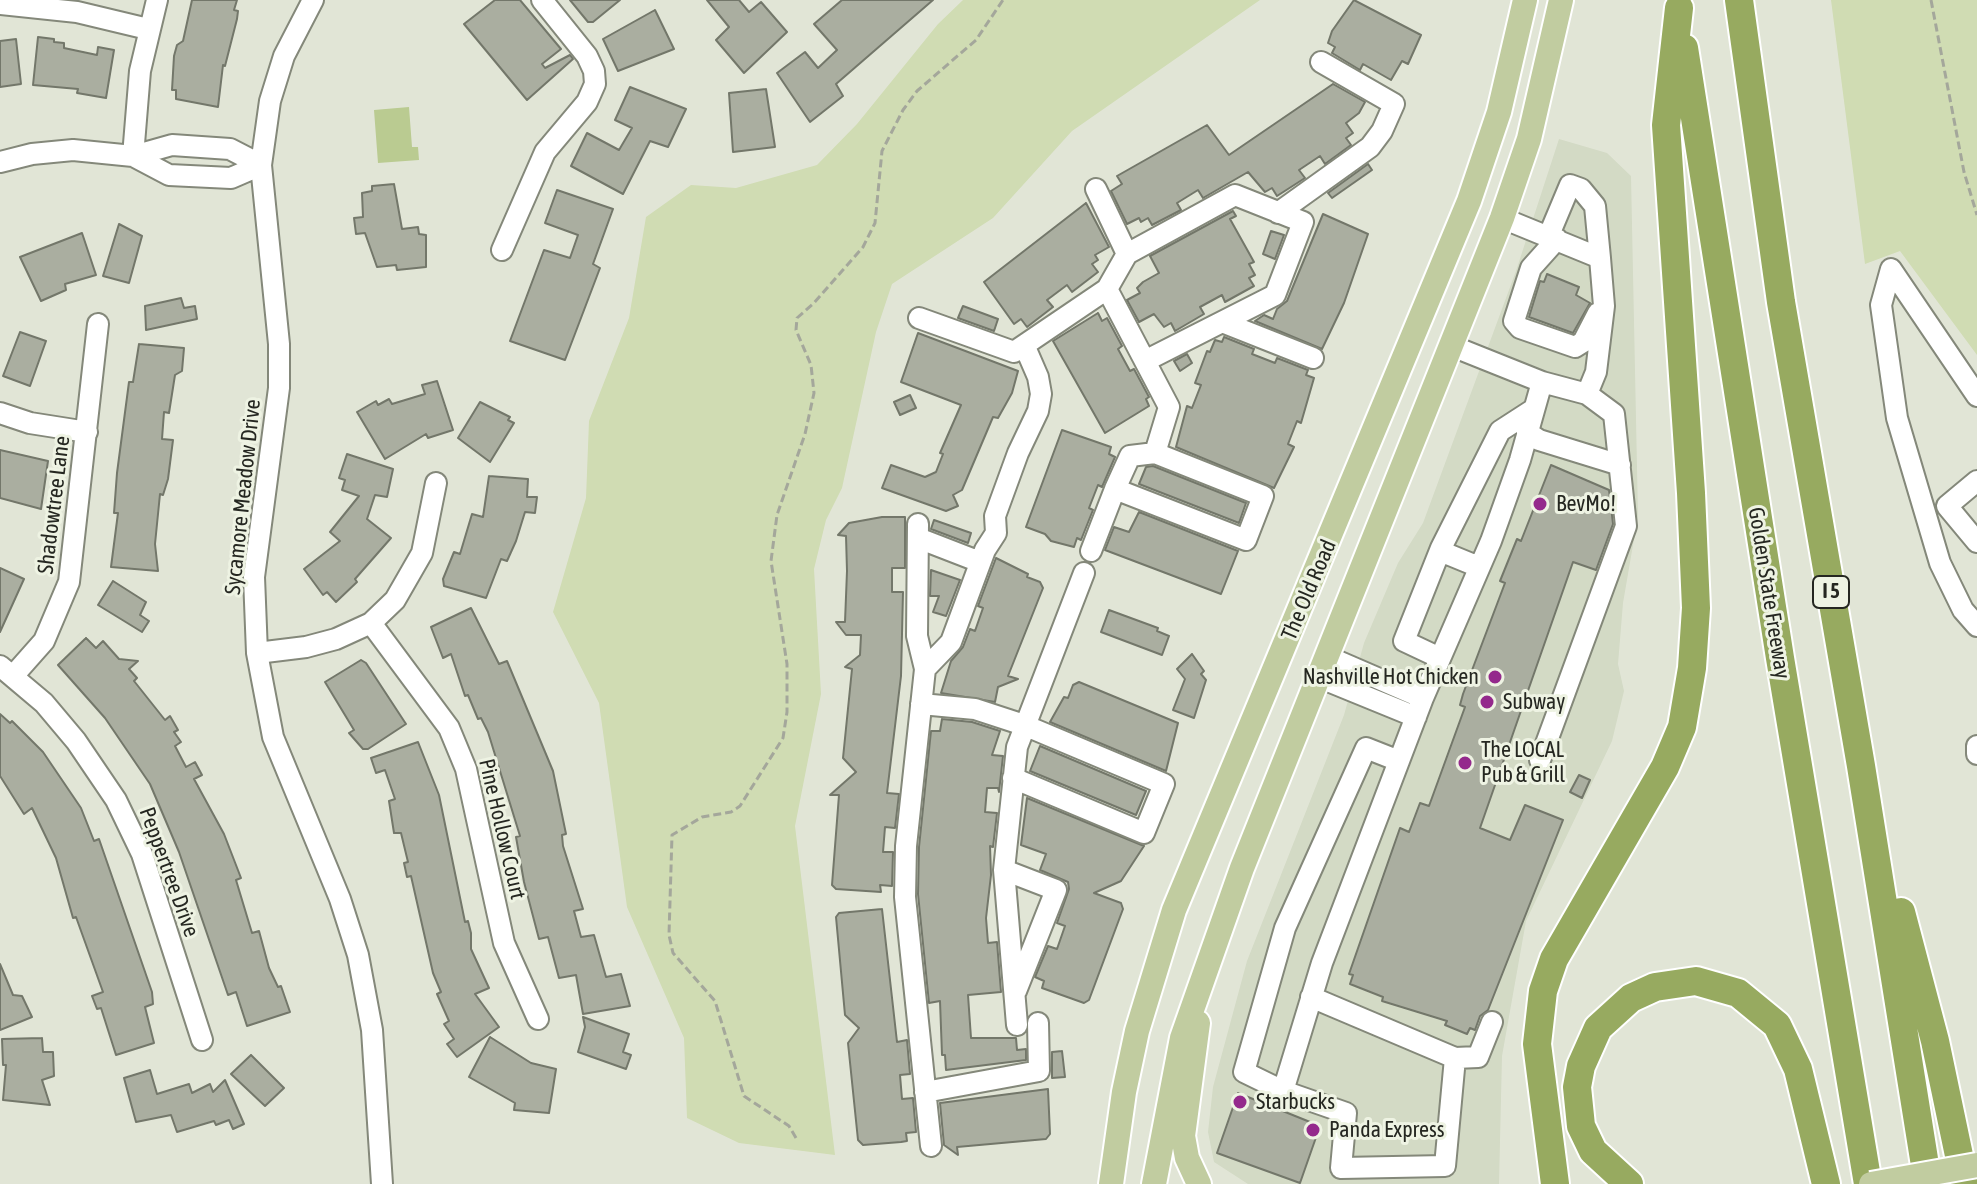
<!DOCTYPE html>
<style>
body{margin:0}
canvas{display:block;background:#e1e5d6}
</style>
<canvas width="1977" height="1184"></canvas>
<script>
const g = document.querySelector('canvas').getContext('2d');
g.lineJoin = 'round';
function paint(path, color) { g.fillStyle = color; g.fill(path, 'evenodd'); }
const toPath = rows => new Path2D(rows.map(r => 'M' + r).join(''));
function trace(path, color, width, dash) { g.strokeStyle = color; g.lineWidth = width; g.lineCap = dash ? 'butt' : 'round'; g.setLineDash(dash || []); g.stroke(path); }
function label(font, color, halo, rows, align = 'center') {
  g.font = font + ' "Asap Condensed",sans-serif'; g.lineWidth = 6; g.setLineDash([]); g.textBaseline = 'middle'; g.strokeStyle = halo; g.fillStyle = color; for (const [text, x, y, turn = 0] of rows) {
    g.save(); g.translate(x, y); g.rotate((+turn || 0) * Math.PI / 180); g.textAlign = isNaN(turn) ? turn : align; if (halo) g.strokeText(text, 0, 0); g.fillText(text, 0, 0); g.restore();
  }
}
paint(toPath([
 [1559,139,1607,153,1631,176,1638,516,1623,603,1618,664,1624,691,1612,741,1526,921,1502,1056,1499,1184,1248,1184,1214,1162,1208,1132,1213,1087,1247,961,1344,715,1364,643,1398,563,1423,523,1516,271]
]), '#d3dac5');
paint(toPath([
 [963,0,1260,0,1072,131,993,218,892,284,876,332,842,488,826,520,814,569,821,694,795,826,835,1155,739,1143,687,1118,684,1038,627,907,599,703,553,612,586,498,589,421,629,318,646,217,691,185,736,188,817,165,857,124,938,24],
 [1831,0,1977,0,1977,355,1900,251,1865,264]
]), '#d0dcb3');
paint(toPath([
 [409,107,412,147,418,147,419,160,378,163,374,110]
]), '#bacb91');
const building = toPath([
 [192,0,237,0,234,10,238,11,237,19,225,66,223,65,218,107,176,99,176,90,172,90,174,56,177,45,183,41,192,0],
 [495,0,520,0,561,49,542,64,545,68,570,55,573,59,527,100,464,24,495,0],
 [570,0,620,0,593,22,588,22,570,0],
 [707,0,739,0,749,12,761,2,787,32,744,73,716,40,729,27,707,0],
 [842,0,933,0,836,84,843,96,810,122,777,73,805,52,818,68,837,50,814,24,842,0],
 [1354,0,1421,35,1408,64,1402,61,1391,80,1363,64,1360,70,1332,53,1335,47,1328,43,1332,31,1354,0],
 [655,10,674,49,618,71,603,39,655,10],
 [38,37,54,39,54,42,64,43,64,48,97,55,98,47,114,50,106,98,77,93,78,89,33,85,38,37],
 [16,39,21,84,0,87,0,41,16,39],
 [1333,84,1365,102,1359,113,1346,123,1353,133,1346,138,1351,145,1325,164,1320,156,1299,170,1305,178,1277,196,1272,188,1265,192,1248,172,1203,198,1198,190,1177,203,1181,210,1152,225,1148,218,1141,222,1139,218,1127,224,1111,191,1122,184,1117,176,1207,125,1229,155,1333,84],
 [630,87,686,109,668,147,650,141,623,194,571,166,587,133,619,150,632,128,615,120,630,87],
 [766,89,775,147,733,152,729,93,766,89],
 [1368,164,1372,170,1332,198,1328,193,1368,164],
 [394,184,402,229,418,227,419,234,426,235,426,267,397,270,396,265,377,267,365,233,356,234,354,218,363,217,362,193,372,191,372,186,394,184],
 [557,190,613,209,593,264,600,268,565,360,510,341,544,250,570,258,578,235,545,223,557,190],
 [1086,203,1109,247,1095,255,1098,260,1092,264,1098,272,1072,292,1067,285,1047,300,1053,307,1027,327,1021,319,1014,324,984,282,1086,203],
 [1233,211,1236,216,1230,219,1254,262,1249,264,1255,275,1249,278,1254,286,1225,302,1222,295,1200,307,1204,314,1175,331,1171,323,1164,327,1154,314,1139,322,1127,300,1140,293,1137,288,1143,282,1159,273,1150,256,1233,211],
 [1323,214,1368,234,1344,303,1322,349,1255,321,1264,315,1273,319,1277,309,1287,301,1323,214],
 [119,224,142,236,129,283,103,276,119,224],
 [1271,231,1284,235,1275,259,1263,254,1271,231],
 [82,233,96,275,65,284,66,290,41,301,20,257,82,233],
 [1547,274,1579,287,1576,295,1590,303,1573,333,1529,317,1540,281,1544,282,1547,274],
 [181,298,184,308,195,306,197,319,146,330,145,306,181,298],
 [963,306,998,319,994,331,958,318,963,306],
 [1098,313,1102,321,1107,318,1122,346,1118,349,1130,371,1134,369,1149,397,1146,399,1149,406,1105,433,1053,341,1098,313],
 [20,332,46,341,30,386,3,376,20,332],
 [918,333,1018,371,1012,393,998,418,993,417,962,490,953,495,958,506,946,511,882,488,891,465,925,477,936,472,943,454,940,453,961,405,901,382,918,333],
 [1224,337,1254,349,1252,354,1275,363,1277,358,1308,370,1306,375,1314,378,1301,423,1297,421,1288,444,1294,447,1274,488,1176,447,1187,406,1192,408,1201,385,1195,383,1207,351,1210,352,1215,340,1222,342,1224,337],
 [139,344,184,348,182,371,175,375,169,413,164,412,162,439,173,440,168,479,163,495,160,494,155,544,158,571,111,567,118,513,114,513,117,473,129,382,133,382,139,344],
 [1187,354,1192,363,1180,371,1174,361,1187,354],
 [437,381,453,430,428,438,426,434,385,459,357,412,376,401,378,405,389,399,392,404,425,394,422,385,437,381],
 [910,395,916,408,900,415,894,402,910,395],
 [480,402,510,417,508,420,514,423,490,462,458,438,480,402],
 [1062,430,1111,447,1109,454,1115,457,1102,487,1098,485,1089,508,1093,510,1081,540,1077,538,1074,547,1051,541,1045,534,1026,527,1062,430],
 [0,450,48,461,41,509,0,498,0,450],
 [347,454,393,469,387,497,375,495,367,519,391,538,355,579,357,582,336,602,327,592,323,595,304,569,340,541,330,532,359,496,342,490,345,480,339,478,347,454],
 [1551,465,1609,490,1613,524,1596,570,1573,562,1480,828,1510,840,1525,805,1563,820,1488,1010,1480,1016,1475,1030,1470,1028,1467,1034,1445,1025,1447,1021,1382,1001,1383,997,1350,984,1353,975,1349,974,1400,828,1409,832,1420,803,1429,806,1465,707,1460,705,1463,694,1505,583,1500,581,1517,539,1521,541,1551,465],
 [1153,466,1246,503,1239,523,1139,484,1146,467,1153,466],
 [489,476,528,479,527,497,537,497,535,513,525,512,516,541,507,561,501,559,486,598,444,586,443,579,454,552,460,554,472,514,483,517,489,476],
 [1139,512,1238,551,1221,594,1105,550,1114,527,1129,532,1139,512],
 [882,517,905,517,905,568,892,568,892,592,903,592,901,676,887,793,899,794,895,828,885,827,883,852,893,852,892,886,880,885,881,892,836,889,832,885,839,795,830,795,856,772,843,758,852,669,845,667,860,655,861,635,846,635,836,622,845,622,847,571,846,536,838,535,849,523,882,517],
 [934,520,971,533,968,543,931,529,934,520],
 [996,558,1028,574,1027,577,1040,582,1043,588,1008,676,1018,679,998,687,995,702,941,693,951,661,963,647,970,629,975,631,983,608,978,606,996,558],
 [0,568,24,579,0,632,0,568],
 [931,570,960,580,946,616,933,612,939,596,930,596,931,570],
 [113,581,146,602,140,615,149,621,142,632,98,605,113,581],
 [471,608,499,664,507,661,553,771,566,834,562,835,563,846,583,909,574,911,581,937,594,935,606,977,621,974,630,1006,583,1014,576,975,559,978,548,937,539,939,524,882,516,837,520,836,488,732,481,718,478,719,468,695,465,696,451,654,443,658,431,627,471,608],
 [1109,610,1158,628,1157,631,1169,636,1162,655,1101,632,1109,610],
 [86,638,96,648,103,641,119,659,138,661,129,669,137,678,134,681,165,720,170,716,178,730,174,732,181,742,175,746,186,767,195,762,202,775,194,779,224,834,241,878,236,880,252,933,259,931,269,968,278,987,281,986,290,1012,247,1026,236,992,228,995,179,852,150,784,105,718,58,665,86,638],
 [1192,654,1204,671,1201,674,1206,680,1194,718,1173,710,1185,679,1177,669,1192,654],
 [361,660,366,663,406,724,368,749,363,749,349,733,354,730,325,682,361,660],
 [1079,682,1178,723,1166,771,1050,722,1064,697,1068,698,1073,685,1079,682],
 [0,714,10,723,12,721,43,752,81,808,94,841,99,839,152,992,153,1004,145,1007,154,1043,116,1055,101,1008,97,1009,92,996,103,992,76,917,73,918,56,858,32,808,24,814,0,776,0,714],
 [942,719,972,722,1000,731,992,755,1003,756,999,792,998,788,987,788,985,812,997,813,993,847,990,846,991,875,986,918,988,943,997,942,1001,992,968,995,971,1038,1016,1038,1017,1050,1026,1049,1026,1060,946,1070,945,1055,942,1055,940,1001,929,1003,918,894,919,847,931,731,940,731,942,719],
 [418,742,439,795,465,922,468,921,471,933,471,949,489,988,475,994,499,1027,457,1057,447,1044,454,1039,444,1024,449,1021,437,994,441,992,433,973,411,876,407,877,404,863,408,862,401,833,394,833,389,801,395,799,385,770,376,773,371,758,418,742],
 [1040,746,1146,791,1136,815,1030,771,1040,746],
 [1579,775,1590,780,1582,798,1570,792,1579,775],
 [1027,798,1144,846,1121,881,1094,893,1121,903,1123,909,1089,1000,1084,1003,1042,988,1044,981,1035,977,1048,946,1057,949,1065,926,1057,923,1069,889,1068,882,1040,870,1046,854,1021,845,1027,798],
 [882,909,897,1042,907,1040,910,1074,900,1075,902,1099,913,1098,916,1132,906,1133,907,1141,901,1142,863,1145,858,1140,848,1043,859,1028,845,1015,836,917,839,913,882,909],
 [0,964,13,995,22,996,32,1017,0,1030,0,964],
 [583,1017,629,1034,623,1052,631,1055,626,1069,578,1052,585,1027,583,1017],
 [490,1037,531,1063,556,1069,549,1113,514,1110,515,1103,469,1077,490,1037],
 [42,1038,43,1052,53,1052,54,1076,42,1080,50,1105,3,1100,6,1065,3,1065,2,1039,42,1038],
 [1062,1051,1065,1077,1052,1078,1052,1052,1062,1051],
 [251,1055,284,1088,265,1106,231,1074,251,1055],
 [150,1070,157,1094,189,1084,192,1093,210,1084,213,1092,225,1080,244,1124,233,1129,229,1120,216,1125,214,1121,177,1132,171,1115,136,1122,124,1078,150,1070],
 [1048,1089,1050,1134,1046,1139,957,1147,958,1155,944,1145,940,1103,1048,1089],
 [1238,1093,1320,1126,1300,1183,1217,1153,1238,1093]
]);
paint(building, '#aaaea0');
trace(building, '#73776a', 2);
const minor = toPath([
 [313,0,284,56,270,101,261,165,279,344,279,388,254,577,257,653,273,737,340,899,358,955,372,1030,382,1184],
 [0,4,77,12,148,29],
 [133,156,140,71,157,0],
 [133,156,172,145,230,149,261,165],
 [0,162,32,154,73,150,133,156,169,175,231,178,261,165],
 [1096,189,1127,254],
 [1278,213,1370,147,1382,131,1394,104,1321,62],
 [1502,218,1600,258,1604,306,1596,372,1587,394,1614,414,1626,526,1540,760],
 [1549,235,1570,185,1581,189,1595,206,1600,258],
 [1557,239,1531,268,1514,321,1520,328,1575,347,1583,342,1598,313],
 [502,250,545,152,587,102,595,84,594,71,587,56,542,0],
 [1107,289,1169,407,1155,453],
 [919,318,1014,352,1107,289,1127,254,1235,195,1303,222,1275,295,1145,361],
 [1222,322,1313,358],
 [1452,346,1542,382],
 [1977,396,1891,269,1881,305,1897,418,1940,563,1963,610,1977,626],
 [0,413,30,423,87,432],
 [1527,432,1539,440,1620,465],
 [1977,481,1947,506,1977,542],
 [918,524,917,636,925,669,906,846,905,897,931,1146],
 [918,538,980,562],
 [1091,551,1115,489,1130,456,1155,453,1263,496,1246,540,1115,489],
 [1440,551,1479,567],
 [371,623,449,728,466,769,504,943,538,1019],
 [257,653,306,647,336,639,371,623,395,600,422,553,436,483],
 [1326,656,1423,698],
 [1440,658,1404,641,1441,548,1500,431,1534,409],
 [0,666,44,703,76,741,116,800,142,854,202,1040],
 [925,669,951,642,985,550,996,533,995,516,1018,453,1038,411,1041,394,1038,377,1025,347],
 [13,676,44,641,69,582,98,324],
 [1318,677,1416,717],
 [921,704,975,709,1024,725,1164,784,1144,833,1013,778],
 [1977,746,1977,754],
 [1399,761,1366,748,1285,928,1244,1072,1283,1091,1322,963,1423,698,1491,541,1520,460,1542,382,1587,394],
 [1004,870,1056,890,1016,991],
 [1017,1025,1004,870,1017,747,1084,573],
 [1455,1058,1478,1057,1492,1022],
 [1283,1091,1346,1113,1341,1168,1445,1166,1455,1058,1311,997],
 [925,1092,1039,1071,1038,1023]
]);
const major = toPath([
 [1198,1023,1183,1136,1187,1158,1199,1184],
 [1111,1184,1124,1092,1137,1031,1174,910,1469,201,1499,112,1525,0],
 [1154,1184,1182,1038,1242,868,1502,218,1529,139,1561,0]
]);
const highway = toPath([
 [1739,0,1781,302,1861,766,1928,1184],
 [1684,48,1780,658,1868,1184],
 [1901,912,1935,1041,1965,1184],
 [1555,1184,1537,1044,1543,991,1554,959,1665,767,1682,727,1692,668,1696,608,1691,493,1666,125,1679,8],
 [1629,1184,1593,1151,1581,1126,1577,1087,1581,1066,1598,1028,1631,998,1655,987,1696,981,1738,993,1777,1025,1798,1069,1826,1184]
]);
trace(minor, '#84887a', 24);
trace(major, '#fff', 28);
trace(highway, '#fff', 32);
trace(toPath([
 [1931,0,1964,172,1977,215],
 [796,1138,789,1126,744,1096,715,1001,673,953,669,935,672,835,702,817,731,812,740,806,783,738,787,712,787,664,771,561,777,515,805,434,814,393,811,365,796,330,797,318,814,303,863,247,875,223,882,151,903,110,917,91,976,40,1003,0]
]), '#a4a79b', 3, [8, 4]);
trace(minor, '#fff', 20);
trace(major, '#c1cca0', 24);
trace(highway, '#97aa60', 28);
const majorBridge = toPath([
 [1871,1184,1977,1165]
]);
trace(majorBridge, '#fff', 28, []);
trace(majorBridge, '#c1cca0', 24);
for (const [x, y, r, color] of [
 [1540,504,8,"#94298c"],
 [1495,677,8,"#94298c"],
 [1487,702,8,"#94298c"],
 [1465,763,8,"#94298c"],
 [1240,1102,8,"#94298c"],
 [1313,1130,8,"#94298c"]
]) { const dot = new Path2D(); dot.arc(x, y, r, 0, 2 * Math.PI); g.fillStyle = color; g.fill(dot); trace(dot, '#eef3e3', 3); }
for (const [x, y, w] of [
 [1831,592,36]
]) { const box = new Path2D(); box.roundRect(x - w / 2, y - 16, w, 32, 6); g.fillStyle = '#eef3e3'; g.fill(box); trace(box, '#252721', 2); }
label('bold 20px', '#252721', null, [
 ["I 5",1831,592]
]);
label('22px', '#252721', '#eef3e3', [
 ["Sycamore Meadow Drive",243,497,-84],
 ["Shadowtree Lane",54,505,-83],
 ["The Old Road",1309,590,-67],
 ["Golden State Freeway",1769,593,81],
 ["Pine Hollow Court",502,829,77],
 ["Peppertree Drive",169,872,70]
]);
label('22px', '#252721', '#eef3e3', [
 ["BevMo!",1556,504],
 ["Nashville Hot Chicken",1479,677,"right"],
 ["Subway",1503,702],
 ["The LOCAL",1481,750],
 ["Pub & Grill",1481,775],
 ["Starbucks",1256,1102],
 ["Panda Express",1329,1130]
], 'left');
</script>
